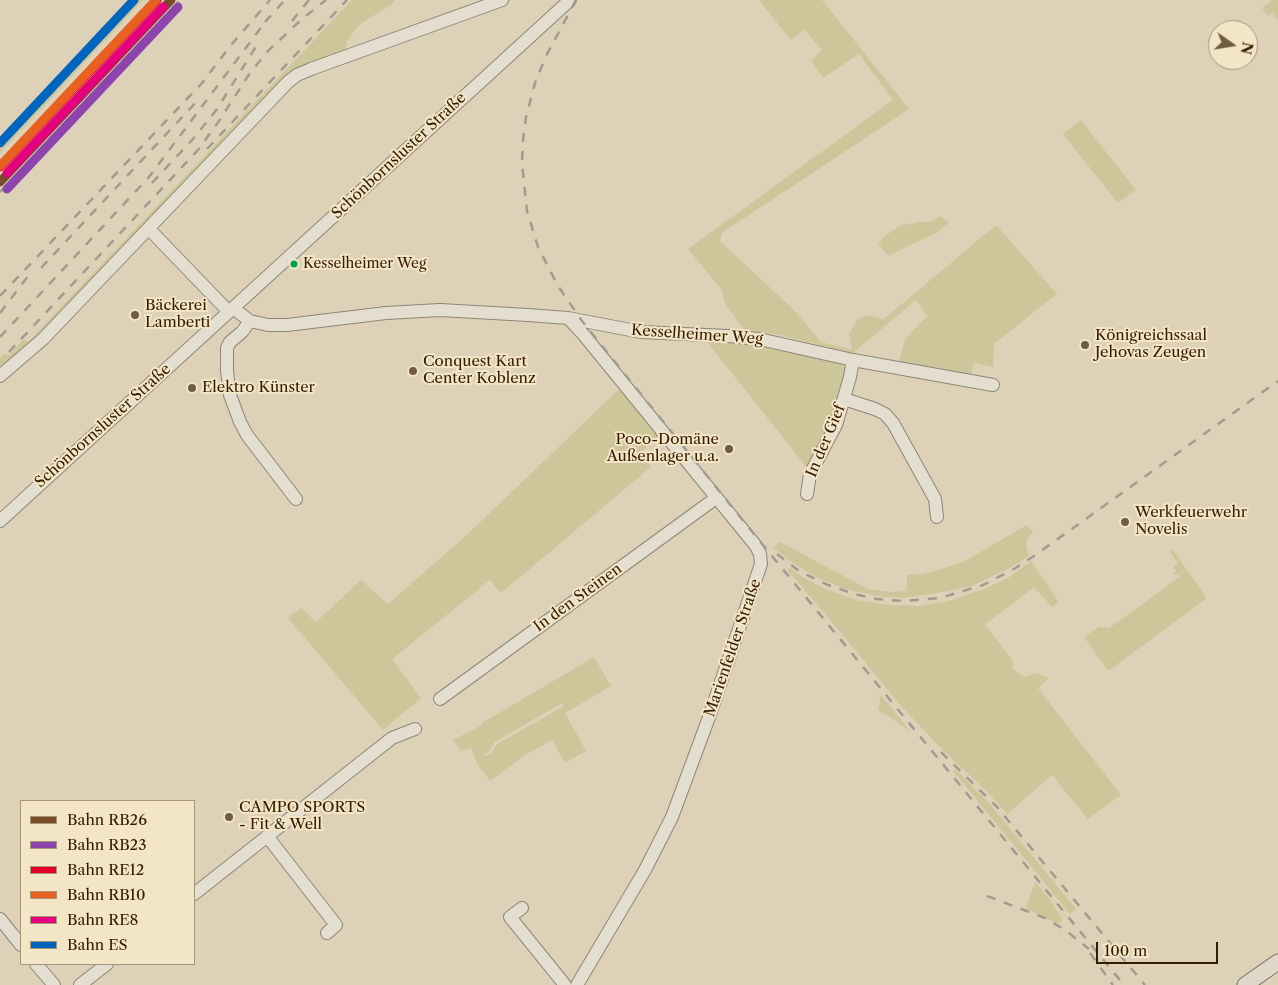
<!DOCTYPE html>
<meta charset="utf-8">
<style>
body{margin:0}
#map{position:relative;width:1278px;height:985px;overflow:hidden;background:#ddd2b8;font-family:"Libre Caslon Text",serif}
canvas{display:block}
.legend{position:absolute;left:20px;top:800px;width:175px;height:165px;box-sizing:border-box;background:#f3e6c7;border:1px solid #a79577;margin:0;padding:6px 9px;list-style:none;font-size:15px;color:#351c00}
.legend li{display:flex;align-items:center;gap:10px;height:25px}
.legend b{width:25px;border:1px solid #a79577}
.north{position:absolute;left:1208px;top:20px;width:50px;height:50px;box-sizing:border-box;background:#f3e6c7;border:1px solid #a79577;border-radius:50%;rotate:103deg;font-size:14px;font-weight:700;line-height:20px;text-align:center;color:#351c00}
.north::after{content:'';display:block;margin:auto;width:18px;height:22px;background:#705c40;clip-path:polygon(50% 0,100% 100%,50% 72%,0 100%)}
.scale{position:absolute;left:1096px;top:942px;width:122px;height:22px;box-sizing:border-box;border:2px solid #351c00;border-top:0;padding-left:6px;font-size:15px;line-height:18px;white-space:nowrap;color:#351c00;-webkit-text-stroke:4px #f3e6c7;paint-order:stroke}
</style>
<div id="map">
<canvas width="1278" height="985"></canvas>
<ul class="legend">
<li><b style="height:6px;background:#7a4b2a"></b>Bahn RB26</li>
<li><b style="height:6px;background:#8e44ad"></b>Bahn RB23</li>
<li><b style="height:6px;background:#e4002b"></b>Bahn RE12</li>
<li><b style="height:6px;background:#e96120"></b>Bahn RB10</li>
<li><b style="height:6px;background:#e5007d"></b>Bahn RE8</li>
<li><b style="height:6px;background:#0065bd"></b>Bahn ES</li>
</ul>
<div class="north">N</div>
<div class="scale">100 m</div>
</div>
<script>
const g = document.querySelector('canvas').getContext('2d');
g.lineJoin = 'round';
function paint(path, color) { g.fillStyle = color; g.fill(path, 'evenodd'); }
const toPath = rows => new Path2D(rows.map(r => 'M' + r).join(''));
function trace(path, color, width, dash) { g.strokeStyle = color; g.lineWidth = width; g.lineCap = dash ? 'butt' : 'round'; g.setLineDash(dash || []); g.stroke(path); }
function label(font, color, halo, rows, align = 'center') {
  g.font = font + ' "Libre Caslon Text",serif'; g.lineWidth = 4; g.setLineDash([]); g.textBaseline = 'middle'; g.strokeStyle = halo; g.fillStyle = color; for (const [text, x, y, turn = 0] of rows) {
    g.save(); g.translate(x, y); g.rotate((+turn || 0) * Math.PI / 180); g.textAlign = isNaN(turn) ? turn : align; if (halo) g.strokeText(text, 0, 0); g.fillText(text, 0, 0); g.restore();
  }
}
paint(toPath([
 [130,0,143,0,0,153,0,141],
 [352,0,395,0,391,5,360,24,347,41,344,54,286,77,269,93,36,340,0,370,0,358,4,353,8,356,24,339,28,342],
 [759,0,822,0,909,109,722,233,720,241,794,310,821,342,852,350,849,334,857,320,866,315,884,319,996,225,1057,294,994,344,993,367,974,363,971,375,899,362,905,339,927,316,916,300,853,353,776,334,744,330,725,303,721,289,688,249,893,100,859,54,823,78,811,61,822,50,805,30,791,40],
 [1272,0,1278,0,1278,20,1272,13,1268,16,1262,8],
 [1081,120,1136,190,1118,203,1063,134],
 [939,216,949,222,938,232,888,256,878,243,885,236,899,226,919,222,931,222],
 [707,342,751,344,842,362,847,374,832,424,808,469],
 [618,390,624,390,660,436,639,453,651,467,501,593,490,580,392,659,421,698,383,730,288,618,301,608,316,622,361,580,388,604,471,531],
 [1027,525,1033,532,1028,537,1026,545,1029,556,1010,568,972,586,948,591,905,598,882,597,844,589,812,575,787,559,773,547,780,542,868,589,891,592,907,591,907,575,922,574,935,571,963,562],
 [1173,550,1206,597,1206,599,1108,671,1084,637,1099,627,1109,628,1181,576,1173,574,1176,571,1173,567,1178,563,1170,552],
 [1031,561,1059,602,1052,607,1034,587,985,625,1013,661,1013,669,1025,677,1035,673,1049,678,1038,688,1121,795,1088,819,1052,775,1007,814,987,792,940,747,901,706,827,616,787,570,790,568,801,576,823,588,856,600,888,605,919,606,952,600,984,589,1008,578],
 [594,657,611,686,565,713,586,751,565,763,552,740,525,755,490,781,477,764,471,748,461,751,453,740,482,725,482,723],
 [562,703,564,706,496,745,492,753,486,756,484,755,489,752,495,742],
 [881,695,911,732,878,709],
 [955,769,989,803,1076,909,1070,914,953,771],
 [1035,882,1048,897,1063,920,1058,924,1026,908]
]), '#cdc69a');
const minor = toPath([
 [149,229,229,312],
 [233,308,250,321,268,325,287,325,386,313,440,310,528,315,568,318,641,332,728,336,759,339,853,360,993,385],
 [568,318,583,334,756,546,760,554,761,564,708,720,672,817,645,870,577,985],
 [250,321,242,332,230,342,227,348,227,371,230,395,240,422,247,435,296,499],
 [0,376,43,339,288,82,297,75,311,69,502,0],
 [844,399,875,409,885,414,893,423,935,499,937,517],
 [807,494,810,474,836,425,850,377,853,360],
 [0,521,570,0],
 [440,699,716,498],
 [267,836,336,925,327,933],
 [194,894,392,738,415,729],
 [522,908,510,917,565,985],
 [0,919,21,945],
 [36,964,54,985],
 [80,985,107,964]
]);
const major = toPath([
 [1245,985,1278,962]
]);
trace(minor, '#8f8674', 14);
trace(major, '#776d5c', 17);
trace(minor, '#e4ded1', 12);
trace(major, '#dfd8c9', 15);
trace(toPath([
 [576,0,546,56,535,83,526,117,523,140,522,163,527,211,538,247,558,286,582,321,749,528,1124,985],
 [292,21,309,0],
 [265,22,285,0],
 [207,149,347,0],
 [152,183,193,139,217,109,260,40],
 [0,192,180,0],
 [41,268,200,98],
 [0,296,202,83,231,45,270,0],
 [0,313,32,271],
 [0,337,149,177,269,17],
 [9,352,198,150,219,121,250,73,268,51,302,19,326,0],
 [777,554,799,571,828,585,854,594,877,599,903,601,940,598,983,585,1014,569,1034,556,1278,381],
 [941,752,997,807,1145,985],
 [987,896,1045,918,1065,930,1089,949],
 [1090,953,1113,985]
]), '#a29b8e', 2.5, [9, 9]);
trace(toPath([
 [0,182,171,0]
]), '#7a4b2a', 9);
trace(toPath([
 [7,189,178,7]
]), '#8e44ad', 9);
trace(toPath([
 [0,167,157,0]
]), '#e4002b', 9);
trace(toPath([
 [0,166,156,0]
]), '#e96120', 9);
trace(toPath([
 [7,173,163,7]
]), '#e5007d', 9);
trace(toPath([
 [0,143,134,0]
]), '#0065bd', 9);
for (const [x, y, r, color] of [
 [294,264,4.5,"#039f4d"],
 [135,315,5,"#705c40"],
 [1085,345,5,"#705c40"],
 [413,371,5,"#705c40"],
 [192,388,5,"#705c40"],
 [729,449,5,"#705c40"],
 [1125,522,5,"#705c40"],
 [229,817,5,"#705c40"]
]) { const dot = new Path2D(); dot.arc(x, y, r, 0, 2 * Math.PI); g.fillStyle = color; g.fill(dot); trace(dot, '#f3e6c7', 2); }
label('14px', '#351c00', '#f3e6c7', [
 ["Kesselheimer Weg",303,264]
], 'left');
label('15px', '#351c00', '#f3e6c7', [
 ["Schönbornsluster Straße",399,156,-43],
 ["Kesselheimer Weg",697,335,4],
 ["Schönbornsluster Straße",103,426,-42],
 ["In der Gief",826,441,-67],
 ["In den Steinen",578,598,-36],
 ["Marienfelder Straße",733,648,-71]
]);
label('15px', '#351c00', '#f3e6c7', [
 ["Bäckerei",145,306],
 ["Lamberti",145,323],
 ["Königreichssaal",1095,336],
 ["Jehovas Zeugen",1095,353],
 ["Conquest Kart",423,362],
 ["Center Koblenz",423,379],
 ["Elektro Künster",202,388],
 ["Poco-Domäne",719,440,"right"],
 ["Außenlager u.a.",719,457,"right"],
 ["Werkfeuerwehr",1135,513],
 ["Novelis",1135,530],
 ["CAMPO SPORTS",239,808],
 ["- Fit & Well",239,825]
], 'left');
</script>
